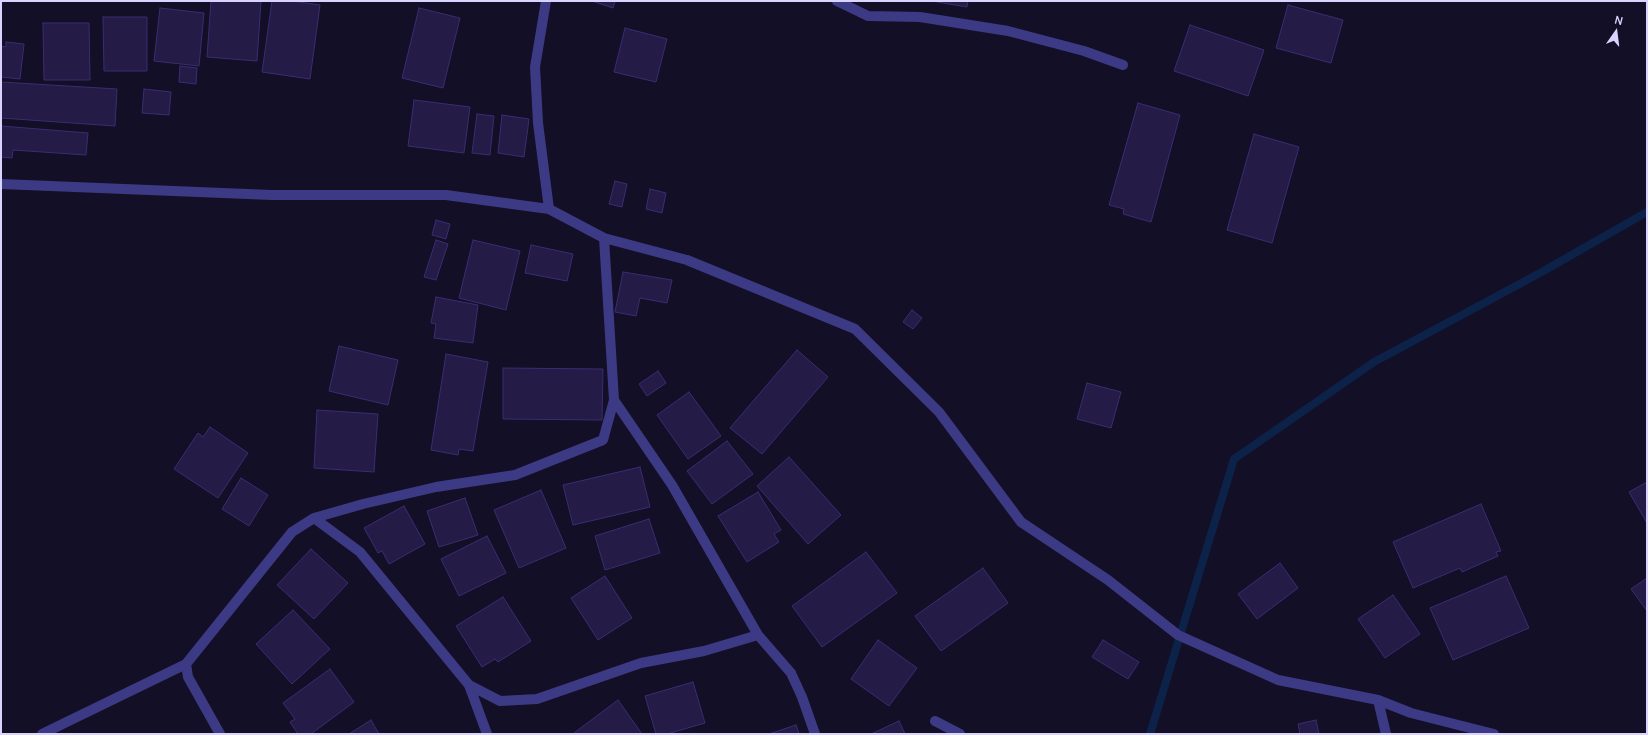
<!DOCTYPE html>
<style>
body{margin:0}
#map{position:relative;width:1648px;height:735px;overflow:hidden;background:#130f26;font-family:Manrope,sans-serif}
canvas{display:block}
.frame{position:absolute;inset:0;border:2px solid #d9d4ff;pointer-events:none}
.north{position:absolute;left:1596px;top:12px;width:40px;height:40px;-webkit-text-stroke:3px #130f26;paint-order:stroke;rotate:14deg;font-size:11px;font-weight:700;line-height:16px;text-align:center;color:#d9d4ff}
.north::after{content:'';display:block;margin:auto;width:14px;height:18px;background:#d9d4ff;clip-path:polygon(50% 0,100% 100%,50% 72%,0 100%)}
</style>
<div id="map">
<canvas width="1648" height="735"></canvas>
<div class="frame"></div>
<div class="north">N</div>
</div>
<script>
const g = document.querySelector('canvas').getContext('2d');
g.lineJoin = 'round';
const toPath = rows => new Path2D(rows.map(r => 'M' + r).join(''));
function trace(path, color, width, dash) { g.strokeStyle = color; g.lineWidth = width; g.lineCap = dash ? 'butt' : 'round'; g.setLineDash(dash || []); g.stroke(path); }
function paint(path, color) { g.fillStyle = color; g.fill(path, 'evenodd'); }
trace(toPath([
 [1150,734,1234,459,1374,362,1540,273,1647,212]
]), '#0c2248', 8);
const building = toPath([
 [211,1,261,1,257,61,207,57,211,1],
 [272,1,292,1,320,5,310,79,262,72,272,1],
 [592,1,615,1,613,8,592,1],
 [931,1,968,1,967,7,931,1],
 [1288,5,1343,20,1331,63,1276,48,1288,5],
 [160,8,204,13,199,66,154,61,160,8],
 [419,8,460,18,443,88,402,78,419,8],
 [103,17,147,17,147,71,104,71,103,17],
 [43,23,89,23,90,80,44,80,43,23],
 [1190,25,1264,50,1248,96,1174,71,1190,25],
 [625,28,667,39,656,82,614,72,625,28],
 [6,42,24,44,20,79,1,77,1,46,6,47,6,42],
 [180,66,197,68,196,84,179,82,180,66],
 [1,82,117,89,115,126,1,118,1,82],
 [144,89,171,92,169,115,142,113,144,89],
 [414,100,470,107,464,153,408,146,414,100],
 [1138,103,1180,115,1151,222,1123,214,1124,209,1109,205,1138,103],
 [477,114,494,116,490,155,472,153,477,114],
 [502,115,529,119,524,157,498,153,502,115],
 [1,126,88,133,86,155,13,150,12,158,1,157,1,126],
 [1254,134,1299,147,1272,243,1227,230,1254,134],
 [615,181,627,184,622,207,609,204,615,181],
 [650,189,666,193,662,213,646,209,650,189],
 [436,220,450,224,446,239,432,235,436,220],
 [436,240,448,244,436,280,424,277,436,240],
 [473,240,520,251,506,310,459,298,473,240],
 [531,245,573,254,567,281,525,273,531,245],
 [623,272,672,280,667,303,640,298,636,316,615,312,623,272],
 [436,297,478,305,473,343,434,338,436,324,431,323,436,297],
 [912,310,922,318,913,329,903,322,912,310],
 [339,346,398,360,388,405,329,391,339,346],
 [797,350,828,377,762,454,730,428,797,350],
 [446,354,488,362,473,451,459,449,458,455,431,450,446,354],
 [503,368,603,369,602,420,503,419,503,368],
 [658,371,666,383,647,396,639,384,658,371],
 [1087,383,1121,392,1111,428,1077,419,1087,383],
 [689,392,721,436,688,459,657,415,689,392],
 [317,410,378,414,374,472,314,468,317,410],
 [210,427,248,453,218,498,174,469,198,433,203,437,210,427],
 [727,441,753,474,712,504,687,471,727,441],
 [789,457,841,515,808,544,757,486,789,457],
 [640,467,650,507,573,525,563,485,640,467],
 [241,478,268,495,249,526,222,509,241,478],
 [1647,482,1647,523,1629,492,1647,482],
 [541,490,566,548,519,568,494,510,541,490],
 [758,492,781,530,774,534,779,542,747,562,718,516,758,492],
 [465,498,478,535,439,547,427,511,465,498],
 [1481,504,1501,551,1496,552,1498,556,1462,572,1460,568,1413,588,1393,542,1481,504],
 [404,506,425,544,389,564,382,551,378,553,364,528,404,506],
 [649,519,660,553,605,570,595,536,649,519],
 [487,536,506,573,459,596,441,559,487,536],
 [311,549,348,583,314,619,277,585,311,549],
 [866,552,897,593,822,647,792,606,866,552],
 [1280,563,1298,588,1257,619,1238,594,1280,563],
 [983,568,1008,603,941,651,915,616,983,568],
 [605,576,632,618,598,640,571,598,605,576],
 [1506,576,1529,628,1453,660,1430,608,1506,576],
 [1647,578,1647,611,1631,589,1647,578],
 [1393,595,1420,634,1385,658,1358,619,1393,595],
 [503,597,531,641,498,662,495,659,482,667,456,626,503,597],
 [293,610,330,649,292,684,256,644,293,610],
 [878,640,917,668,889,706,851,679,878,640],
 [1103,640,1139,662,1128,679,1092,657,1103,640],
 [330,669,354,702,311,734,298,734,290,722,295,719,283,703,330,669],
 [693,682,705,723,667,734,656,734,645,696,693,682],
 [618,700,642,734,575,734,574,733,618,700],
 [371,720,379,734,349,734,371,720],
 [1316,720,1319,734,1300,734,1298,724,1316,720],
 [899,721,905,734,871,734,899,721],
 [796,725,799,734,769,734,796,725]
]);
paint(building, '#241b47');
trace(building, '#3b2d73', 1);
trace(toPath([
 [546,1,535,67,538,123,549,209],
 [837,1,868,16,920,17,1008,31,1084,51,1123,65],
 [1,184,272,195,446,195,549,209,604,238,687,260,855,329,939,412,1021,522,1108,580,1178,635,1278,680,1378,700,1411,713,1494,734],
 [614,400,672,485,758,635,791,673,802,697,815,734],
 [314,518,360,552,469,685,487,734],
 [469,685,500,701,537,699,641,663,704,651,758,635],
 [1378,700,1386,734],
 [935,721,960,734],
 [42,734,186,664],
 [220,734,188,677,186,664,292,532,314,518,363,504,436,487,515,475,603,440,614,400,604,238]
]), '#3d3a85', 10);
</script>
